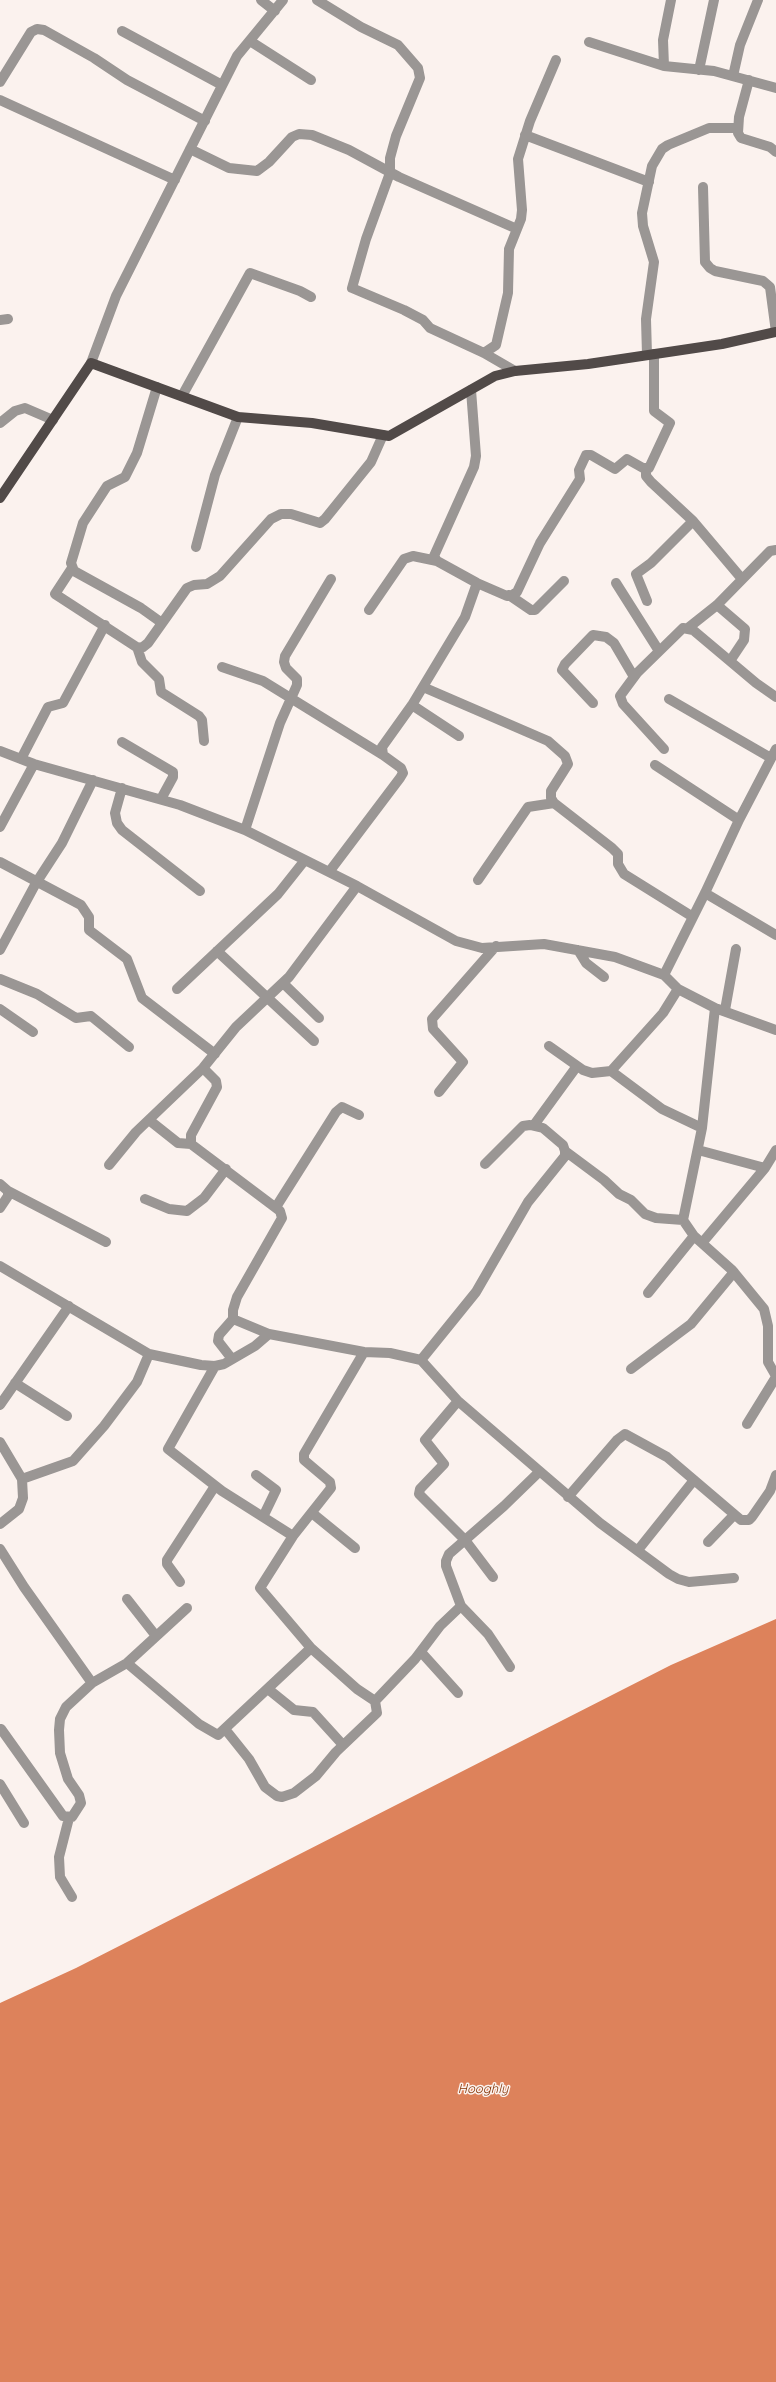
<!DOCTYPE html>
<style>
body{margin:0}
canvas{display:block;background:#fbf2ee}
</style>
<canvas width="776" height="2382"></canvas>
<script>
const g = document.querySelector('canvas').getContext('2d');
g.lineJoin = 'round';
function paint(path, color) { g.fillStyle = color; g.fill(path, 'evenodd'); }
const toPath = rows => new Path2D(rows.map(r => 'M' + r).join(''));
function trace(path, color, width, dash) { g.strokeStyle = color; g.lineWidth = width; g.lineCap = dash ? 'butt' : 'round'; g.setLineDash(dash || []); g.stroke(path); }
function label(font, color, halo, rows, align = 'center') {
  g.font = font + ' Quicksand,sans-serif'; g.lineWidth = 3; g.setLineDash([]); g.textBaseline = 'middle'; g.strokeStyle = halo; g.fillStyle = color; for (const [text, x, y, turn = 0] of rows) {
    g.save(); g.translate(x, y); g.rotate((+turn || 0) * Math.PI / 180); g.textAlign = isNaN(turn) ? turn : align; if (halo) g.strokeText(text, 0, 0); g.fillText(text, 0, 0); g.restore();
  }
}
paint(toPath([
 [776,1619,776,2382,0,2382,0,2003,76,1968,671,1665]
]), '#dd825b');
trace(toPath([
 [261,0,275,11],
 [317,0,361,27,398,45,418,68,420,78,396,136,390,158,390,173,366,239,352,288,404,310,423,320,430,328,484,353,515,371],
 [122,31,222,85],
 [250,41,311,80],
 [589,42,664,66,714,71,776,88],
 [664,66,663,40,671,0],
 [699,70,714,0],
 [733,76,740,45,758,0],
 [749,80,739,117,738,133,741,138,770,147,776,152],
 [0,82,31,32,37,29,44,30,94,58,127,80,205,121],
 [0,100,175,180],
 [525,135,649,182],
 [190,149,229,168,257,171,269,162,292,137,299,134,312,135,349,150,399,177,517,229],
 [703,187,705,262,710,268,715,271,763,281,770,287,776,332],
 [0,320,8,319],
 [484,353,496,345,508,293,509,249,521,219,522,210,518,159,530,121,556,60],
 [647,355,646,319,654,262,643,226,642,213,652,166,662,149,668,145,709,128,738,128],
 [91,363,116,296,237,56,283,0],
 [157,387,137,453,125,477,107,486,83,523,71,563,74,571,141,608,162,623],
 [471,390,476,456,474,467,434,556,437,561,477,583,507,596,512,595,517,592,540,543,580,479,579,470,586,455,591,455,615,469,627,459,643,468,649,468,670,423,654,411,654,354],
 [182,396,250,273,300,291,311,297],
 [0,423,15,411,25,408,53,420],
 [646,469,646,476,651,482,693,521,651,563,636,574,647,601],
 [693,521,742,579],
 [196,547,215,475,238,417],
 [72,568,55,594,138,648,143,647,148,643,187,588,194,585,207,584,220,576,271,519,281,514,291,514,320,523,325,519,371,462,383,435],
 [616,583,659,651],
 [509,595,531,610,535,610,564,581],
 [717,605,745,629,744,640,730,661],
 [369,610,404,559,413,556,437,561],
 [688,628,717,605,770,551,776,550],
 [137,647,142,662,159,679,161,692,199,716,202,720,204,741],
 [222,667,263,681,383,755],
 [423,687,548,741,565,756,568,764,551,791,551,798,554,803,612,848,618,854,618,864,624,874,693,917],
 [669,699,771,758],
 [593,703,562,670,565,664,593,635,606,637,614,643,634,677],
 [412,705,459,736],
 [122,742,173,772,173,777,161,799],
 [664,749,623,704,620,696,637,673,683,628,693,630,756,683,776,697],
 [0,751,34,764,180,805,245,830,357,886,456,941,482,948,544,944,615,957,664,975,705,893,739,820,776,749],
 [21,759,48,707,63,703,105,625],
 [655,765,739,820],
 [122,788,115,813,117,823,122,830,200,891],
 [0,827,34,764],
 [245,830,280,723,297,685,297,679,286,668,284,662,285,656,331,579],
 [0,862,81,905,89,917,89,930,127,959,142,998,215,1054],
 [329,872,400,778,403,773,401,768,383,755,382,747,412,705,465,617,477,583],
 [478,880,528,807,554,803],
 [705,893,776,935],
 [0,950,36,883,62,843,93,780],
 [578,950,586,963,604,977],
 [217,951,314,1041],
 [664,975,678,989,715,1008,776,1030],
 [0,979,37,994,76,1018,91,1016,129,1047],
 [283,983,319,1018],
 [177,989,278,894,305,860],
 [715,1008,702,1128,683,1220,694,1236,732,1270,764,1309,768,1326,768,1362,776,1376],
 [0,1009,33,1032],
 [725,1010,736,949],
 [549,1046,583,1070,592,1073,611,1071,662,1109,702,1128],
 [203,1068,216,1081,217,1087,191,1135,191,1144,280,1211,282,1218,237,1297,233,1310,233,1319,269,1334],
 [611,1071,663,1013,678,989],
 [439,1092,463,1062,433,1029,432,1019,496,946],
 [149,1120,178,1143,191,1144],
 [534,1125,577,1066],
 [698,1150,765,1168],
 [565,1151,604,1180,619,1194,631,1200,645,1214,656,1218,683,1220],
 [109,1165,136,1132,203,1068,236,1027,289,977,357,886],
 [0,1184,8,1191,8,1196,0,1208],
 [8,1191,106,1242],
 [145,1199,169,1209,187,1211,204,1198,226,1169],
 [276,1207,336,1112,342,1107,359,1115],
 [702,1243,765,1168,776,1150],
 [0,1266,149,1354,201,1365,215,1366,224,1364,255,1346,269,1334,364,1352,390,1353,421,1360,458,1401,425,1440,444,1464,420,1489,419,1494,465,1540,493,1577],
 [648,1293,694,1236],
 [364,1352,304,1454,304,1460,330,1482,331,1488,293,1536,260,1588,311,1648,357,1689,375,1701,415,1659,440,1626,461,1606],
 [232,1359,218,1341,219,1335,233,1319],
 [421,1360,476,1292,528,1202,565,1156,565,1151,563,1145,543,1128,530,1125,523,1126,485,1164],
 [215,1366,168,1449,222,1491,293,1536],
 [631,1369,691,1324,734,1272],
 [15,1383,67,1416],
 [458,1401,600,1523,669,1574,678,1579,689,1582,734,1578],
 [0,1405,69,1306],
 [747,1424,776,1377],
 [0,1442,22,1479,23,1498,19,1509,0,1524],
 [256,1475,276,1490,263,1517],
 [22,1479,73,1461,104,1426,137,1382,149,1354],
 [568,1497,617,1440,625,1434,667,1457,741,1520,749,1520,752,1517,770,1491,776,1475],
 [312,1513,355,1548],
 [708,1542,734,1515],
 [0,1549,24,1587,92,1683],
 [638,1550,694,1480],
 [180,1582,167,1564,167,1560,215,1486],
 [127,1599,156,1636],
 [421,1652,458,1693],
 [127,1663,199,1724,218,1735,311,1648],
 [510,1667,488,1634,461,1606,446,1566,446,1561,449,1554,504,1506,539,1472],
 [268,1689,294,1710,313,1712,343,1745],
 [1,1729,63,1816,72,1817,81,1803,79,1795,68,1779,60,1753,59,1730,60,1719,66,1707,92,1683,127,1663,187,1608],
 [225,1729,249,1759,265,1787,277,1796,282,1797,294,1793,316,1776,336,1752,377,1713,375,1701],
 [0,1784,24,1823],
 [69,1818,59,1857,60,1877,72,1897]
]), '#9a9694', 10);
trace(toPath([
 [0,498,91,363,238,417,312,423,389,436,495,376,515,371,588,364,722,344,776,332]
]), '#514a48', 10);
label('italic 13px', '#853305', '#fbf2ee', [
 ["Hooghly",483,2089]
]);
</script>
